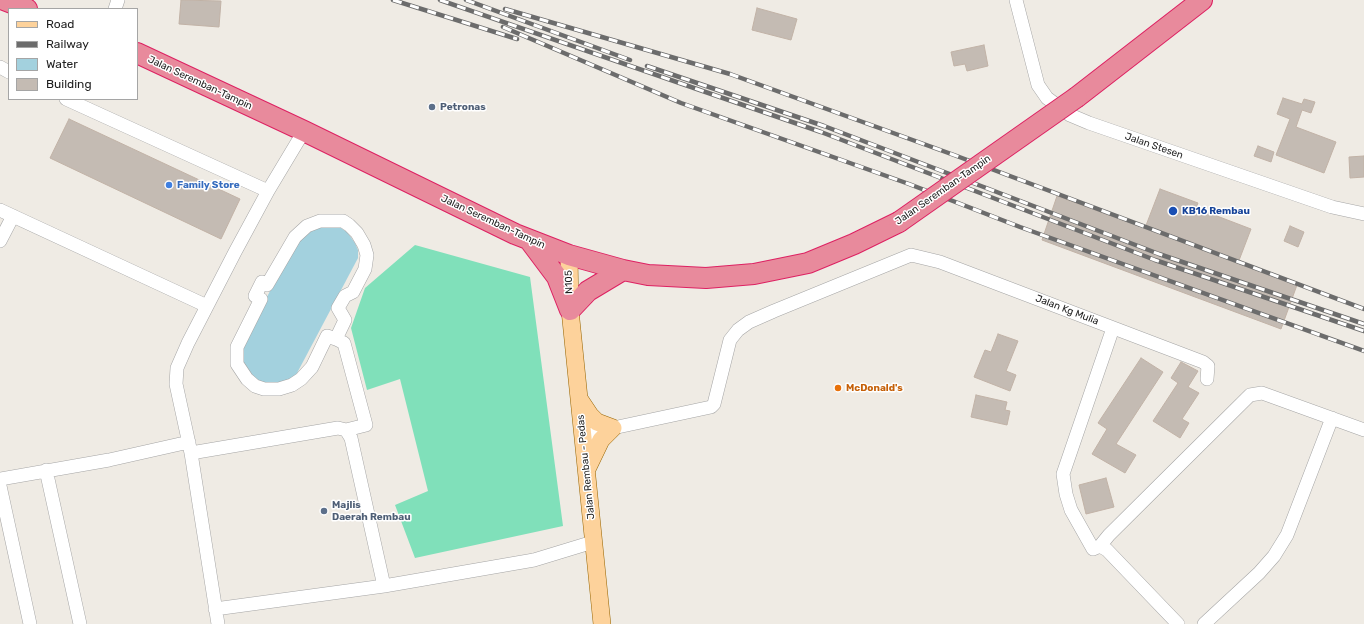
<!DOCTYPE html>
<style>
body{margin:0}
#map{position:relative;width:1364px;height:624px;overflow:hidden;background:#efebe4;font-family:Rubik,sans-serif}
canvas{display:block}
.legend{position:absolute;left:8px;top:8px;width:130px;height:92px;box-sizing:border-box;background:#fff;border:1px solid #a5a5a5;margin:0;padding:5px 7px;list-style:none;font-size:12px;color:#1e1e1e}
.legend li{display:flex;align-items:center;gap:8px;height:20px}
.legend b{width:20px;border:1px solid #a5a5a5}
</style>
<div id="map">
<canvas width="1364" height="624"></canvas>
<ul class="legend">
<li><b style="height:5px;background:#fdd29b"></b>Road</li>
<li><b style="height:5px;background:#6c6c6c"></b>Railway</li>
<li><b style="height:11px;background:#a3d1de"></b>Water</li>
<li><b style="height:11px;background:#c4bbb3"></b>Building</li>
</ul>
</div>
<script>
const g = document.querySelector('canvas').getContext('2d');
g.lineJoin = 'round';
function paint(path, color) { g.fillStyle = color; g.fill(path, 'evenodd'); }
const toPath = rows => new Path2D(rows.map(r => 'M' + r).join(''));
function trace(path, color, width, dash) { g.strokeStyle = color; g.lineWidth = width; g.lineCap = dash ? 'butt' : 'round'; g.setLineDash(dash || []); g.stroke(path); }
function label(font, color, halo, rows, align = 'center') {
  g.font = font + ' Rubik,sans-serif'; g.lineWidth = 3; g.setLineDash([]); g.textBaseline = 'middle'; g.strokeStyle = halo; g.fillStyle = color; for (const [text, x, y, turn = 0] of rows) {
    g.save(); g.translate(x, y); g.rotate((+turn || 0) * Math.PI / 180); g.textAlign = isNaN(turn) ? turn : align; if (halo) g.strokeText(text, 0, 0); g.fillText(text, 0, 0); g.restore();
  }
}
paint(toPath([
 [415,245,530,277,563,526,415,558,395,505,428,491,400,379,367,390,351,328,365,288]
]), '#80e0ba');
paint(toPath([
 [314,225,338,226,347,232,355,243,358,250,358,258,296,375,286,381,268,384,253,378,240,360,241,346,297,240]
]), '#a3d1de');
const building = toPath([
 [181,0,221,1,219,27,179,24,181,0],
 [757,8,797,19,791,40,752,30,757,8],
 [984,45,988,66,967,71,965,64,954,66,951,52,984,45],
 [1283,98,1302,104,1304,99,1315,102,1311,113,1302,110,1296,127,1336,142,1324,173,1276,155,1290,119,1277,114,1283,98],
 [69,119,240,199,221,239,50,158,69,119],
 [1258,146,1274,152,1271,162,1254,156,1258,146],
 [1364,156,1364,177,1350,178,1349,157,1364,156],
 [1160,189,1198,203,1196,208,1251,229,1238,263,1297,285,1281,329,1042,240,1057,196,1145,228,1160,189],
 [1290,226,1304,232,1298,247,1284,241,1290,226],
 [998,334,1018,341,1006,371,1016,375,1010,391,974,377,985,350,991,352,998,334],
 [1141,358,1163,372,1116,444,1136,455,1125,473,1092,454,1107,429,1098,423,1141,358],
 [1181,362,1198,371,1188,387,1199,393,1182,419,1189,423,1180,438,1153,421,1178,383,1171,378,1181,362],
 [976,395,1007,402,1005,410,1010,411,1007,425,971,417,976,395],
 [1106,478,1114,507,1086,514,1079,485,1106,478]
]);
paint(building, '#c4bbb3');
trace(building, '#c1b2a6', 1);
const minor = toPath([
 [1016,0,1038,85,1047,98,1070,115,1089,123,1332,207,1364,214],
 [115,9,118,0],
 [0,67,9,72],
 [66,99,268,191],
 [0,210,207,306],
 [0,241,13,216],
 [1113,328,1063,474,1066,494,1071,510,1093,549,1100,546,1109,535,1250,395,1262,393,1364,430],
 [336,339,327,336,312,367,301,379,292,385,279,389,264,389,255,386,247,379,237,364,237,347,261,299,255,296,262,282,267,285,295,237,307,226,320,221,343,221,349,225,357,233,364,245,367,255,365,269,353,292,345,296,338,308,345,320,336,339,344,343,366,425,346,430],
 [584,436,613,428,711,407,714,404,730,340,738,330,749,322,774,311,911,255,940,262,1203,362,1208,366,1207,379],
 [191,453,338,428,346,430,351,438,384,586],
 [46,470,80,624],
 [0,479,109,460,189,442],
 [0,486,30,624],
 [1100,546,1107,550,1178,624],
 [215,609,384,586,534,560,593,542],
 [218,624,191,453,176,384,177,368,188,343,235,252,268,191,304,131],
 [1204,624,1259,573,1274,556,1287,535,1332,418]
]);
const major = toPath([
 [569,255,570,310,602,624],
 [580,400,590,415,597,422,613,428,601,440,588,467]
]);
const highway = toPath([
 [4,0,27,9],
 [137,53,304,131,515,234,569,255,623,270,648,275,706,278,754,274,808,263,854,244,899,222],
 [1077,97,1202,0],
 [530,241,557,277,570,310,588,291,623,270]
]);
trace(minor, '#a5a5a5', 14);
trace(major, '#986500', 18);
trace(highway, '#dd2162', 22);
trace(minor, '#fff', 13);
trace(major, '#fdd29b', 17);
trace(highway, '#e88a9c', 20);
const rail = toPath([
 [393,0,517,39],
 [440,0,821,132,1155,260,1364,331],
 [466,0,630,60],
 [505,9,730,74,954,155,1364,309],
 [503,27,681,103,909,184,1020,227,1364,351],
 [647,66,824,126,1159,254,1364,324]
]);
trace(rail, '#6c6c6c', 4.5);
trace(rail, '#fff', 3, [9]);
const highwayBridge = toPath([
 [899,222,1077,97]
]);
trace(highwayBridge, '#dd2162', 22, []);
trace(highwayBridge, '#e88a9c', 20);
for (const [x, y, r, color] of [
 [432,107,4,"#5c6f8a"],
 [169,185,4,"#3f7fe0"],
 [1173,211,5,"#1a4fb4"],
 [838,388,4,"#e8710a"],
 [324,511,4,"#5c6f8a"]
]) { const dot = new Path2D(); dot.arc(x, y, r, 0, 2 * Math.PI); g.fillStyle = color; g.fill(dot); trace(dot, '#fff', 1.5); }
label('10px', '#1e1e1e', '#fff', [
 ["Jalan Seremban-Tampin",200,83,25],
 ["Jalan Stesen",1154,146,19],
 ["Jalan Seremban-Tampin",943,190,-35],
 ["Jalan Seremban-Tampin",493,222,25],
 ["N105",569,282,-92],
 ["Jalan Kg Mulia",1067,310,21],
 ["Jalan Rembau - Pedas",586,467,-96]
]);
label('bold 10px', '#4e5e75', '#fff', [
 ["Petronas",440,107],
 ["Majlis",332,505],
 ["Daerah Rembau",332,517]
], 'left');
label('bold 10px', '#366cbe', '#fff', [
 ["Family Store",177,185]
], 'left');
label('bold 10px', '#164399', '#fff', [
 ["KB16 Rembau",1182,211]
], 'left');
label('bold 10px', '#c56008', '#fff', [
 ["McDonald's",846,388]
], 'left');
</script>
